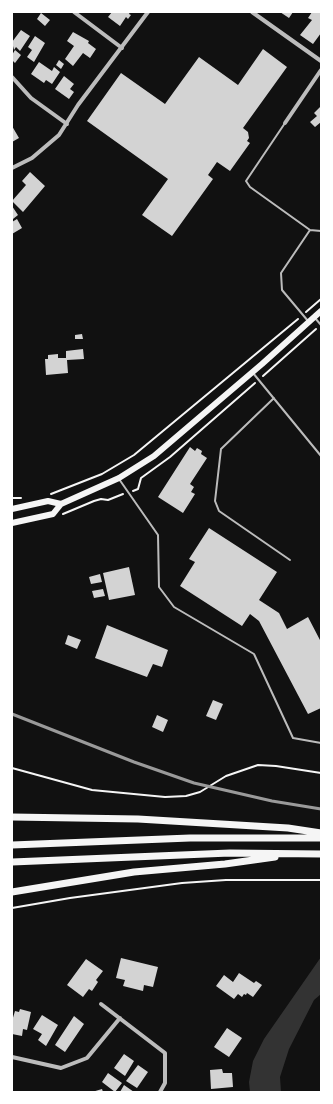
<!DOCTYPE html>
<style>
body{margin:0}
#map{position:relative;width:333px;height:1104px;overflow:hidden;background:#111;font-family:Poppins,sans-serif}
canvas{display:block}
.frame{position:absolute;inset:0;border:13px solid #fff;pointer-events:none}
</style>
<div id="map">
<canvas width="333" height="1104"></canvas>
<div class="frame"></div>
</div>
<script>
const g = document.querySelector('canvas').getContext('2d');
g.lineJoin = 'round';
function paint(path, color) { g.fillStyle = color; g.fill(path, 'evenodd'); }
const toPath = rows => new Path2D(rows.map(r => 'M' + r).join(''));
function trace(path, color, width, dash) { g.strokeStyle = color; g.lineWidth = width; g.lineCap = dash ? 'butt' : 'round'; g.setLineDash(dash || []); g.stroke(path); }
paint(toPath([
 [321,957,321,994,314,1000,289,1049,280,1077,281,1092,250,1092,249,1082,253,1061,264,1039]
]), '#333');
paint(toPath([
 [112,12,130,12,129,14,131,15,128,19,126,17,120,26,108,17],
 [280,12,293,12,289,18],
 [312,12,321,12,321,33,313,44,300,35,312,20,308,18],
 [41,13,50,20,45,26,37,19],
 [21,30,30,36,20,51,16,47,14,50,12,42],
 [73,32,89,41,88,43,96,49,90,58,83,53,73,66,65,59,74,46,67,41],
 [35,36,45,43,34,62,27,57,32,50,28,47],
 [263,49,287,67,243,128,248,132,249,138,247,141,250,143,230,171,217,162,208,175,213,179,172,236,142,215,168,179,87,121,121,73,165,104,199,57,238,85],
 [15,50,21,55,15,63,12,60,12,55],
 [59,60,64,64,61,69,56,65],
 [39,62,52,71,54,67,60,72,52,84,46,80,44,83,31,74],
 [64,76,74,84,70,89,74,92,69,99,55,89],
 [321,106,321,122,315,127,310,122,317,116,314,113],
 [12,126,19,138,12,142],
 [30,172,45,186,23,212,12,201,26,185,22,181],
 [12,206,18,215,13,219,12,216],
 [17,219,22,228,12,234,12,222],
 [82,334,83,339,75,339,75,335],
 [83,349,84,359,67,360,68,373,46,375,45,359,48,359,48,355,58,354,58,358,66,358,66,351],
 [190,447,195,451,197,448,202,451,201,454,207,458,190,484,194,487,191,492,195,494,183,513,158,497],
 [209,528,277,572,259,600,279,613,287,629,308,617,321,642,321,708,308,714,259,621,250,614,242,626,180,586,195,562,189,559],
 [129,567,135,595,109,600,103,573],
 [100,574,102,582,91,584,89,577],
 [103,589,105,596,94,598,92,591],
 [107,625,168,650,162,667,153,664,147,677,95,658],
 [68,635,81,640,77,649,65,644],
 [213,700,223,704,216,720,206,716],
 [157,715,168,720,163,732,152,727],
 [121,958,158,967,153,987,144,985,143,991,123,986,125,980,116,978],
 [86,959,103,971,96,980,98,982,92,991,89,989,83,997,67,985],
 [239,973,254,983,256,981,262,985,253,997,247,993,246,995,244,994,242,997,238,994,234,999,216,986,224,975,233,982],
 [20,1009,31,1012,27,1030,23,1029,22,1036,12,1034,12,1021,15,1011,19,1012],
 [42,1015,58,1025,46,1046,38,1040,42,1034,33,1029],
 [74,1016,84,1024,65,1052,55,1045],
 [227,1028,242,1038,229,1057,214,1047],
 [124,1054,134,1061,125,1076,114,1068],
 [138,1065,148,1072,137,1088,126,1081],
 [222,1069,223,1073,232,1073,233,1087,211,1089,210,1070],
 [108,1073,122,1083,115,1092,102,1082],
 [124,1085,134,1092,120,1092],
 [102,1089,103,1092,92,1092]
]), '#d3d3d3');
trace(toPath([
 [306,312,321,299],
 [263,376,316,329],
 [133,491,138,489,141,478,170,457,255,383],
 [51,494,102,474,134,455,298,319],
 [12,498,21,498],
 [63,514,94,501,101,499,108,500,123,494],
 [12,768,92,790,165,797,186,796,200,792,226,776,258,765,276,766,321,773],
 [12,908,70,898,182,883,226,880,321,880]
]), '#f5f5f5', 2);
trace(toPath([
 [285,123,246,181,250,187,310,230,321,231],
 [315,318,321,325],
 [308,321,282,290,281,273,310,230],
 [253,373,321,456],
 [274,398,221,449,215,501,219,511,290,560],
 [119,479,158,535,159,587,174,607,254,654,293,738,321,743]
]), '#bcbcbc', 2);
trace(toPath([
 [74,12,122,48],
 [252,12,321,61],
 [12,77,31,98,67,124],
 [285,123,321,70],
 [12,168,32,158,59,135,78,105,148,12],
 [101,1004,165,1053,165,1083,160,1092],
 [12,1057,61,1068,87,1058,120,1018]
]), '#bcbcbc', 4);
trace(toPath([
 [12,509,48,501,61,504],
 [12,523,53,514,61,504,119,478,154,456,262,364,321,311]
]), '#f5f5f5', 6);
trace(toPath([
 [12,817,138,819,288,828,321,833],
 [12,845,190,838,321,838],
 [12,862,230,853,321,854],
 [12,892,134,872,225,864,275,857]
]), '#f5f5f5', 7);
trace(toPath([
 [12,714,134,762,194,783,272,801,321,809]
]), '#9a9a9a', 3);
</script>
